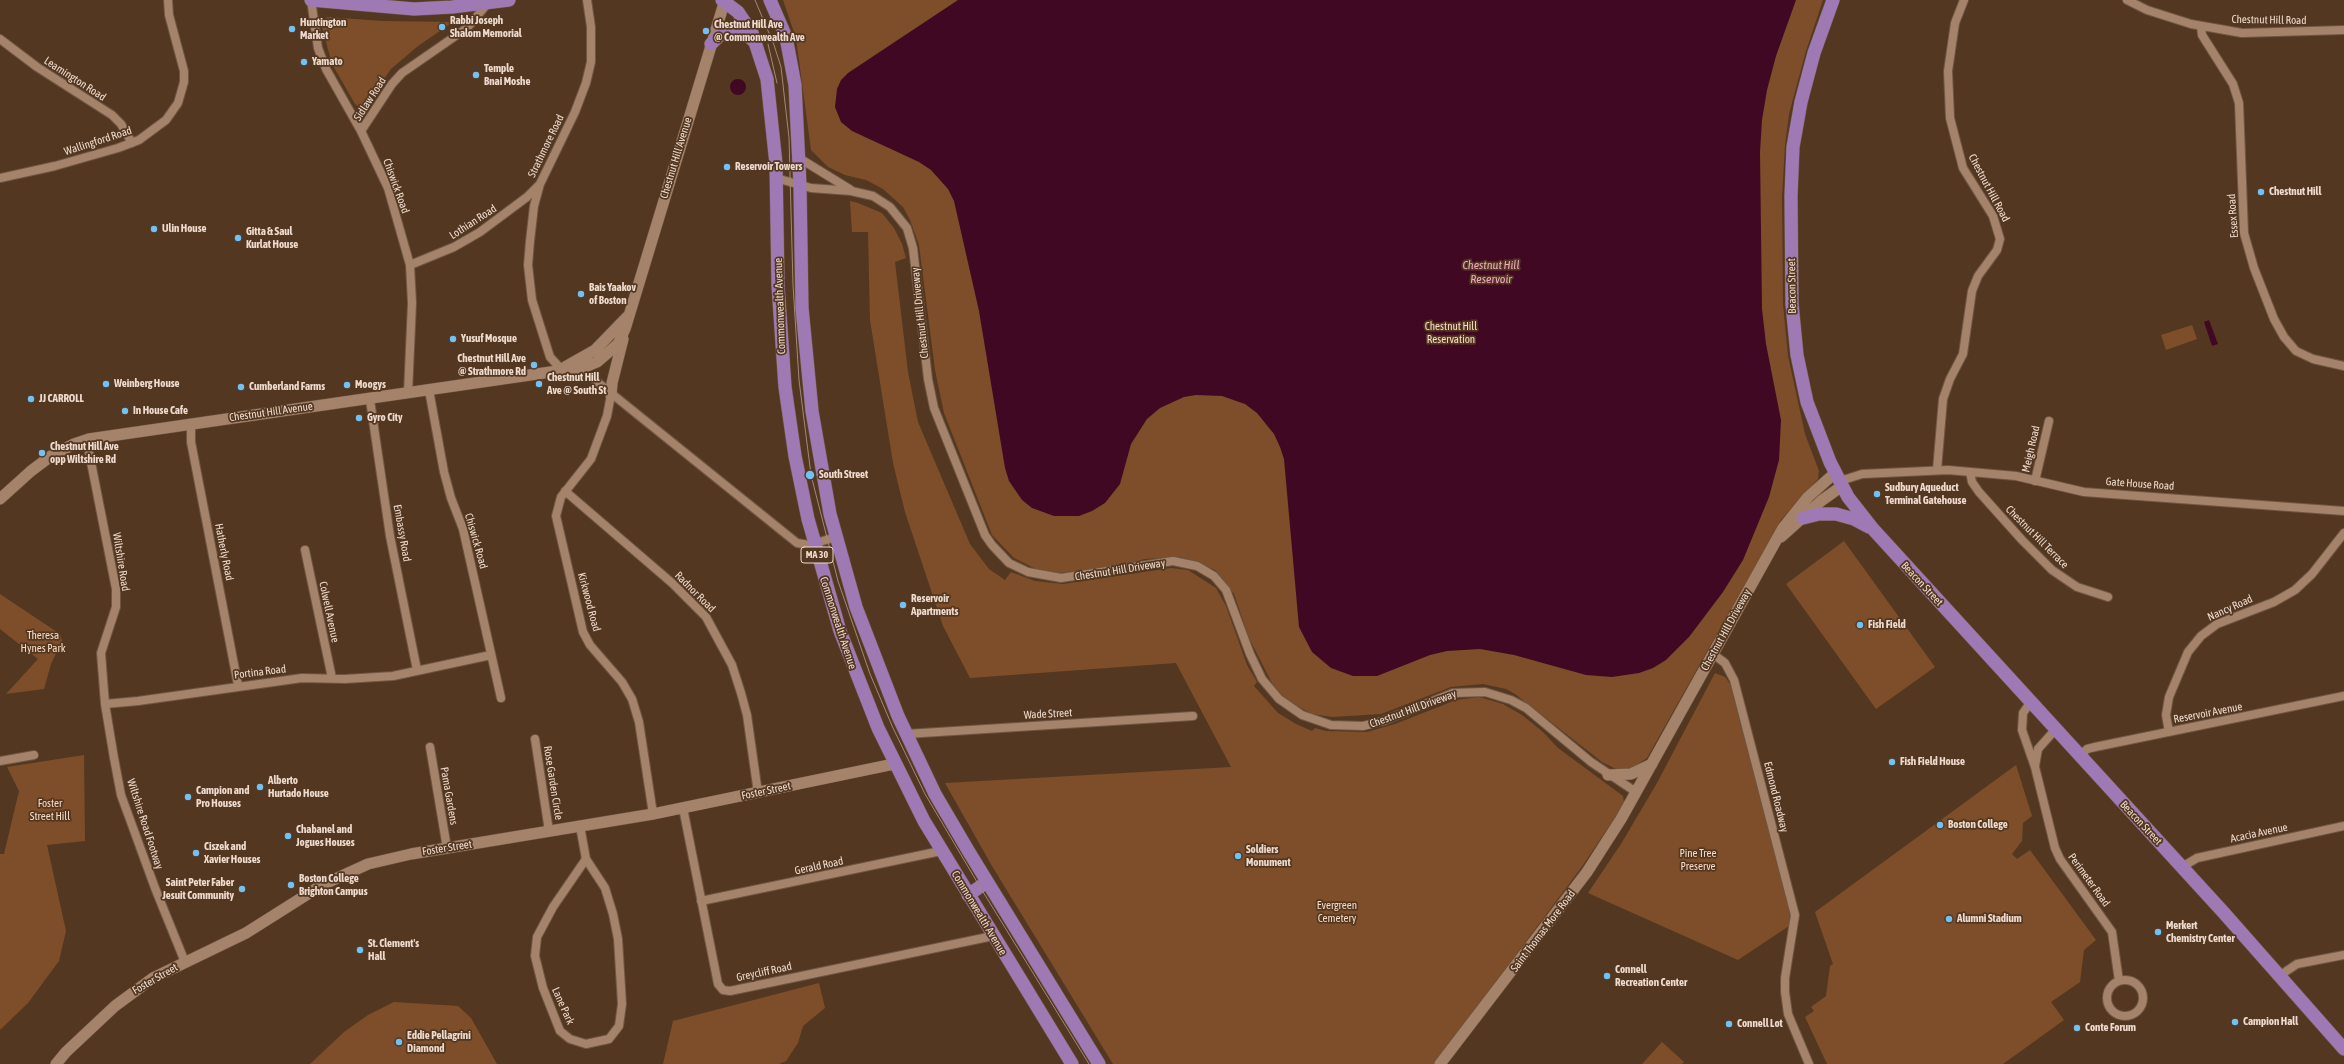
<!DOCTYPE html>
<style>
body{margin:0}
canvas{display:block;background:#533721}
</style>
<canvas width="2344" height="1064"></canvas>
<script>
const g = document.querySelector('canvas').getContext('2d');
g.lineJoin = 'round';
function paint(path, color) { g.fillStyle = color; g.fill(path, 'evenodd'); }
const toPath = rows => new Path2D(rows.map(r => 'M' + r).join(''));
function trace(path, color, width, dash) { g.strokeStyle = color; g.lineWidth = width; g.lineCap = dash ? 'butt' : 'round'; g.setLineDash(dash || []); g.stroke(path); }
function label(font, color, halo, rows, align = 'center') {
  g.font = font + ' "Asap Condensed",sans-serif'; g.lineWidth = 3.5; g.setLineDash([]); g.textBaseline = 'middle'; g.strokeStyle = halo; g.fillStyle = color; for (const [text, x, y, turn = 0] of rows) {
    g.save(); g.translate(x, y); g.rotate((+turn || 0) * Math.PI / 180); g.textAlign = isNaN(turn) ? turn : align; if (halo) g.strokeText(text, 0, 0); g.fillText(text, 0, 0); g.restore();
  }
}
paint(toPath([
 [783,0,1823,0,1806,51,1789,114,1785,146,1782,196,1783,304,1788,356,1805,434,1819,471,1818,479,1781,520,1647,758,1632,768,1620,771,1602,762,1515,694,1506,689,1483,684,1451,687,1381,714,1332,717,1312,714,1288,701,1274,687,1249,638,1234,594,1215,570,1192,560,1179,557,1145,559,1118,566,1059,573,1042,572,1014,558,992,535,944,413,935,370,919,245,910,220,903,207,883,189,866,180,845,175,828,167,811,150,796,38],
 [327,17,383,21,453,22,418,46,391,69,366,104,359,107,355,104,332,64,321,23,325,21],
 [850,201,858,203,882,213,894,228,902,244,906,258,895,262,908,372,918,422,970,544,989,569,1005,580,1011,572,1035,581,1063,584,1171,568,1188,570,1216,588,1226,606,1247,665,1257,682,1254,686,1278,713,1296,724,1312,731,1315,728,1326,731,1367,732,1395,724,1456,700,1479,697,1503,704,1522,715,1543,732,1558,748,1623,796,1624,802,1614,819,1581,868,1434,1064,1113,1064,992,866,945,783,1231,767,1176,663,970,678,943,626,905,512,893,463,870,320,868,232,852,232],
 [2192,325,2197,339,2166,350,2161,335],
 [1844,541,1935,667,1876,709,1786,584],
 [0,594,60,634,62,641,51,664,44,689,6,694,38,659,0,629],
 [1715,673,1725,677,1730,684,1790,912,1789,926,1738,960,1588,893,1621,844,1657,783],
 [84,755,85,841,47,845,66,931,59,961,28,1003,0,1030,0,854,4,854,19,791,7,767],
 [2016,765,2032,816,2023,823,2022,841,2012,854,2017,859,2030,850,2096,940,2084,950,2080,982,2051,1002,2064,1020,2003,1064,1827,1064,1805,1017,1814,1011,1811,1007,1826,996,1830,966,1833,964,1815,912],
 [819,983,825,1008,803,1026,798,1043,786,1061,779,1064,663,1064,673,1021],
 [394,1002,458,1006,471,1018,497,1064,310,1064,344,1032,368,1015],
 [1662,1042,1684,1062,1682,1064,1642,1064]
]), '#7d4e29');
paint(toPath([
 [958,0,1796,0,1776,56,1767,90,1762,120,1760,152,1762,309,1766,344,1781,420,1779,460,1769,497,1743,560,1723,592,1689,637,1666,660,1653,668,1639,673,1612,677,1586,675,1514,655,1480,649,1447,651,1430,655,1377,676,1353,676,1331,668,1312,652,1299,627,1284,459,1280,447,1274,434,1257,413,1245,404,1222,396,1196,395,1184,397,1160,408,1147,419,1131,444,1120,484,1105,503,1092,511,1079,516,1054,516,1032,508,1022,500,1009,481,1005,468,979,311,954,201,948,189,931,170,919,162,852,131,841,122,835,107,837,89,841,80,848,73],
 '730 87a8 8 0 1 1 16 0a8 8 0 1 1-16 0Z',
 [2209,320,2218,344,2212,346,2204,322]
]), '#400822');
const street = toPath([
 [311,0,318,48,326,69,361,131,388,188,410,265,412,303,408,393],
 [587,0,591,27,591,62,586,83,575,112,540,184,534,206,530,241,528,265,532,300,550,357,561,369,591,377,797,543,809,545,836,537],
 [2127,0,2147,10,2191,24,2242,33,2344,30],
 [2201,26,2202,35,2233,84,2239,103,2244,233,2254,268,2274,319,2284,337,2296,351,2313,359,2344,366],
 [0,39,37,67,112,115,121,124,132,143],
 [361,131,392,84,402,73,467,28,488,3],
 [799,158,851,190],
 [0,178,55,166,118,148,139,140,166,120,178,103,184,82,184,71,169,15,168,0],
 [776,178,811,188,851,191,873,196,890,207,907,228,913,248,928,379,934,408,985,535,992,545,1009,563,1028,572,1061,578,1173,561,1197,566,1214,576,1226,590,1250,654,1262,679,1279,699,1302,715,1331,725,1363,726,1383,721,1453,693,1485,692,1511,700,1526,708,1591,762,1636,792],
 [410,265,454,247,480,232,527,197,539,185],
 [429,390,444,472,451,498,463,529,501,698],
 [611,395,607,416,591,459,561,497,556,516,583,632,590,645,622,682,632,699,639,722,653,814],
 [370,400,390,536,417,670],
 [191,423,191,442,238,685],
 [89,439,89,452,116,589,116,607,101,653,105,704,114,758,121,795,155,888,185,962],
 [1937,470,1943,399,1950,379,1963,354,1972,291,1978,276,1997,250,2000,239,1993,216,1963,168,1950,118,1948,71,1955,23,1964,0],
 [1970,472,1972,482,1979,492,2022,540,2052,570,2077,587,2108,597],
 [1840,481,1862,474,1948,470,2016,476,2084,492,2344,511],
 [2035,481,2049,421],
 [565,491,672,583,706,617,732,665,741,693,747,715,758,793],
 [305,550,332,678],
 [1713,654,1725,663,1734,680,1795,915,1785,978,1785,992,1788,1014,1809,1064],
 [2030,703,2023,713,2022,730,2035,767,2055,848,2060,859,2112,932,2119,981],
 [105,704,138,701,302,678,345,679,393,676,491,655],
 [2169,732,2166,715,2169,697,2188,652,2201,636,2217,624,2274,602,2295,590,2312,574,2344,533],
 [906,734,1193,716],
 [535,739,549,831],
 [430,747,447,848],
 [2079,757,2087,749,2095,747,2344,696],
 [0,761,34,755],
 [2035,766,2038,749,2055,730],
 [683,808,718,984,723,990,730,991,993,936],
 [580,826,586,859,605,888,613,914,618,939,622,1004,619,1026,609,1039,586,1044,570,1039,560,1031,543,988,535,956,537,937,553,907,586,859],
 [2182,867,2197,858,2344,826],
 [701,901,941,851],
 [2279,976,2297,964,2344,955],
 '2107 998a18 18 0 1 1 36 0a18 18 0 1 1-36 0Z'
]);
const secondary = toPath([
 [565,367,595,350,627,317],
 [611,395,612,383,623,339],
 [0,499,31,471,51,456,74,444,89,439,585,367,597,362,618,344,625,329,725,0],
 [1781,537,1821,501,1842,486],
 [1608,775,1631,774,1652,764],
 [56,1064,66,1052,115,1006,153,978,246,933,322,885,368,864,411,854,653,814,894,764],
 [1440,1064,1587,872,1621,819,1783,528,1808,497,1835,473]
]);
const primary = toPath([
 [311,0,414,9,452,7,509,0],
 [722,0,738,12,752,33,767,79,776,164,778,285,785,387,795,456,808,519,840,631,878,728,924,821,1072,1064],
 [770,0,786,37,795,85,800,185,802,308,812,411,830,514,856,607,898,716,935,794,969,852,1099,1064],
 [1833,0,1814,53,1801,102,1793,147,1791,196,1792,304,1797,355,1807,402,1830,462,1848,497,1873,529,2224,913,2344,1049],
 [711,44,721,34,734,30,747,35,755,42],
 [1803,518,1819,514,1836,514,1854,519,1869,527],
 [968,895,987,882]
]);
trace(street, '#6f5643', 10);
trace(secondary, '#6f5643', 12);
trace(primary, '#6f5643', 14);
trace(street, '#a5836b', 8);
trace(secondary, '#a5836b', 11);
trace(primary, '#9f79b4', 13);
trace(toPath([
 [755,0,774,45,781,67,789,138,793,285,799,380,811,475,838,581,870,674,893,728,925,794,980,887,1089,1064],
 [768,44,777,83]
]), '#a18978', 1);
for (const [x, y, r, color] of [
 [442,27,4,"#70c1f4"],
 [292,29,4,"#70c1f4"],
 [706,31,4,"#70c1f4"],
 [304,62,4,"#70c1f4"],
 [476,75,4,"#70c1f4"],
 [727,167,4,"#70c1f4"],
 [2261,192,4,"#70c1f4"],
 [154,229,4,"#70c1f4"],
 [238,238,4,"#70c1f4"],
 [581,294,4,"#70c1f4"],
 [453,339,4,"#70c1f4"],
 [534,365,4,"#70c1f4"],
 [106,384,4,"#70c1f4"],
 [539,384,4,"#70c1f4"],
 [347,385,4,"#70c1f4"],
 [241,387,4,"#70c1f4"],
 [31,399,4,"#70c1f4"],
 [125,411,4,"#70c1f4"],
 [359,418,4,"#70c1f4"],
 [42,453,4,"#70c1f4"],
 [810,475,5,"#70c1f4"],
 [1877,494,4,"#70c1f4"],
 [903,605,4,"#70c1f4"],
 [1860,625,4,"#70c1f4"],
 [1892,762,4,"#70c1f4"],
 [260,787,4,"#70c1f4"],
 [188,797,4,"#70c1f4"],
 [1940,825,4,"#70c1f4"],
 [288,836,4,"#70c1f4"],
 [196,853,4,"#70c1f4"],
 [1238,856,4,"#70c1f4"],
 [291,885,4,"#70c1f4"],
 [242,889,4,"#70c1f4"],
 [1949,919,4,"#70c1f4"],
 [2158,932,4,"#70c1f4"],
 [360,950,4,"#70c1f4"],
 [1607,976,4,"#70c1f4"],
 [2235,1022,4,"#70c1f4"],
 [1729,1024,4,"#70c1f4"],
 [2077,1028,4,"#70c1f4"],
 [399,1042,4,"#70c1f4"]
]) { const dot = new Path2D(); dot.arc(x, y, r, 0, 2 * Math.PI); g.fillStyle = color; g.fill(dot); trace(dot, '#533721', 1.5); }
for (const [x, y, w] of [
 [817,555,32]
]) { const box = new Path2D(); box.roundRect(x - w / 2, y - 8, w, 16, 3); g.fillStyle = '#533721'; g.fill(box); trace(box, '#eedbce', 1); }
label('bold 10px', '#eedbce', null, [
 ["MA 30",817,555]
]);
label('11px', '#eedbce', '#533721', [
 ["Chestnut Hill Road",2269,20,1],
 ["Leamington Road",75,79,33],
 ["Sidlaw Road",370,99,-57],
 ["Wallingford Road",98,141,-18],
 ["Strathmore Road",546,146,-64],
 ["Chestnut Hill Avenue",676,158,-73],
 ["Chiswick Road",396,186,70],
 ["Chestnut Hill Road",1989,188,62],
 ["Essex Road",2233,216,-94],
 ["Lothian Road",473,222,-33],
 ["Beacon Street",1792,286,-91],
 ["Commonwealth Avenue",780,306,-92],
 ["Chestnut Hill Driveway",920,313,-96],
 ["Chestnut Hill Avenue",271,412,-8],
 ["Meigh Road",2031,449,-77],
 ["Gate House Road",2140,484,4],
 ["Embassy Road",402,533,80],
 ["Chestnut Hill Terrace",2037,537,45],
 ["Chiswick Road",476,541,74],
 ["Hatherly Road",224,552,79],
 ["Wiltshire Road",121,562,81],
 ["Chestnut Hill Driveway",1120,570,-9],
 ["Beacon Street",1922,584,47],
 ["Radnor Road",695,592,45],
 ["Kirkwood Road",589,602,75],
 ["Nancy Road",2230,608,-24],
 ["Colwell Avenue",329,612,78],
 ["Commonwealth Avenue",838,623,72],
 ["Chestnut Hill Driveway",1726,630,-61],
 ["Portina Road",260,672,-7],
 ["Chestnut Hill Driveway",1413,709,-20],
 ["Reservoir Avenue",2208,713,-11],
 ["Wade Street",1048,714,-3],
 ["Rose Garden Circle",553,783,81],
 ["Foster Street",766,791,-12],
 ["Pama Gardens",449,796,80],
 ["Edmond Roadway",1776,797,76],
 ["Beacon Street",2141,823,47],
 ["Wiltshire Road Footway",145,824,72],
 ["Acacia Avenue",2259,833,-12],
 ["Foster Street",447,848,-9],
 ["Gerald Road",819,866,-12],
 ["Perimeter Road",2089,880,54],
 ["Commonwealth Avenue",979,913,59],
 ["Saint Thomas More Road",1543,931,-53],
 ["Greycliff Road",764,972,-12],
 ["Foster Street",155,979,-30],
 ["Lane Park",563,1006,66]
]);
label('bold 11px', '#eedbce', '#533721', [
 ["Rabbi Joseph",450,21],
 ["Shalom Memorial",450,34],
 ["Huntington",300,23],
 ["Market",300,36],
 ["Chestnut Hill Ave",714,25],
 ["@ Commonwealth Ave",714,38],
 ["Yamato",312,62],
 ["Temple",484,69],
 ["Bnai Moshe",484,82],
 ["Reservoir Towers",735,167],
 ["Chestnut Hill",2269,192],
 ["Ulin House",162,229],
 ["Gitta & Saul",246,232],
 ["Kurlat House",246,245],
 ["Bais Yaakov",589,288],
 ["of Boston",589,301],
 ["Yusuf Mosque",461,339],
 ["Chestnut Hill Ave",526,359,"right"],
 ["@ Strathmore Rd",526,372,"right"],
 ["Chestnut Hill",547,378],
 ["Ave @ South St",547,391],
 ["Weinberg House",114,384],
 ["Moogys",355,385],
 ["Cumberland Farms",249,387],
 ["JJ CARROLL",39,399],
 ["In House Cafe",133,411],
 ["Gyro City",367,418],
 ["Chestnut Hill Ave",50,447],
 ["opp Wiltshire Rd",50,460],
 ["South Street",819,475],
 ["Sudbury Aqueduct",1885,488],
 ["Terminal Gatehouse",1885,501],
 ["Reservoir",911,599],
 ["Apartments",911,612],
 ["Fish Field",1868,625],
 ["Fish Field House",1900,762],
 ["Alberto",268,781],
 ["Hurtado House",268,794],
 ["Campion and",196,791],
 ["Pro Houses",196,804],
 ["Boston College",1948,825],
 ["Chabanel and",296,830],
 ["Jogues Houses",296,843],
 ["Ciszek and",204,847],
 ["Xavier Houses",204,860],
 ["Soldiers",1246,850],
 ["Monument",1246,863],
 ["Boston College",299,879],
 ["Brighton Campus",299,892],
 ["Saint Peter Faber",234,883,"right"],
 ["Jesuit Community",234,896,"right"],
 ["Alumni Stadium",1957,919],
 ["Merkert",2166,926],
 ["Chemistry Center",2166,939],
 ["St. Clement's",368,944],
 ["Hall",368,957],
 ["Connell",1615,970],
 ["Recreation Center",1615,983],
 ["Campion Hall",2243,1022],
 ["Connell Lot",1737,1024],
 ["Conte Forum",2085,1028],
 ["Eddie Pellagrini",407,1036],
 ["Diamond",407,1049]
], 'left');
label('11px', '#fbdbc4', '#533721', [
 ["Chestnut Hill",1451,327],
 ["Reservation",1451,340],
 ["Theresa",43,636],
 ["Hynes Park",43,649],
 ["Foster",50,804],
 ["Street Hill",50,817],
 ["Pine Tree",1698,854],
 ["Preserve",1698,867],
 ["Evergreen",1337,906],
 ["Cemetery",1337,919]
]);
label('italic 12px', '#f4a8c2', '#533721', [
 ["Chestnut Hill",1491,265],
 ["Reservoir",1491,279]
]);
</script>
